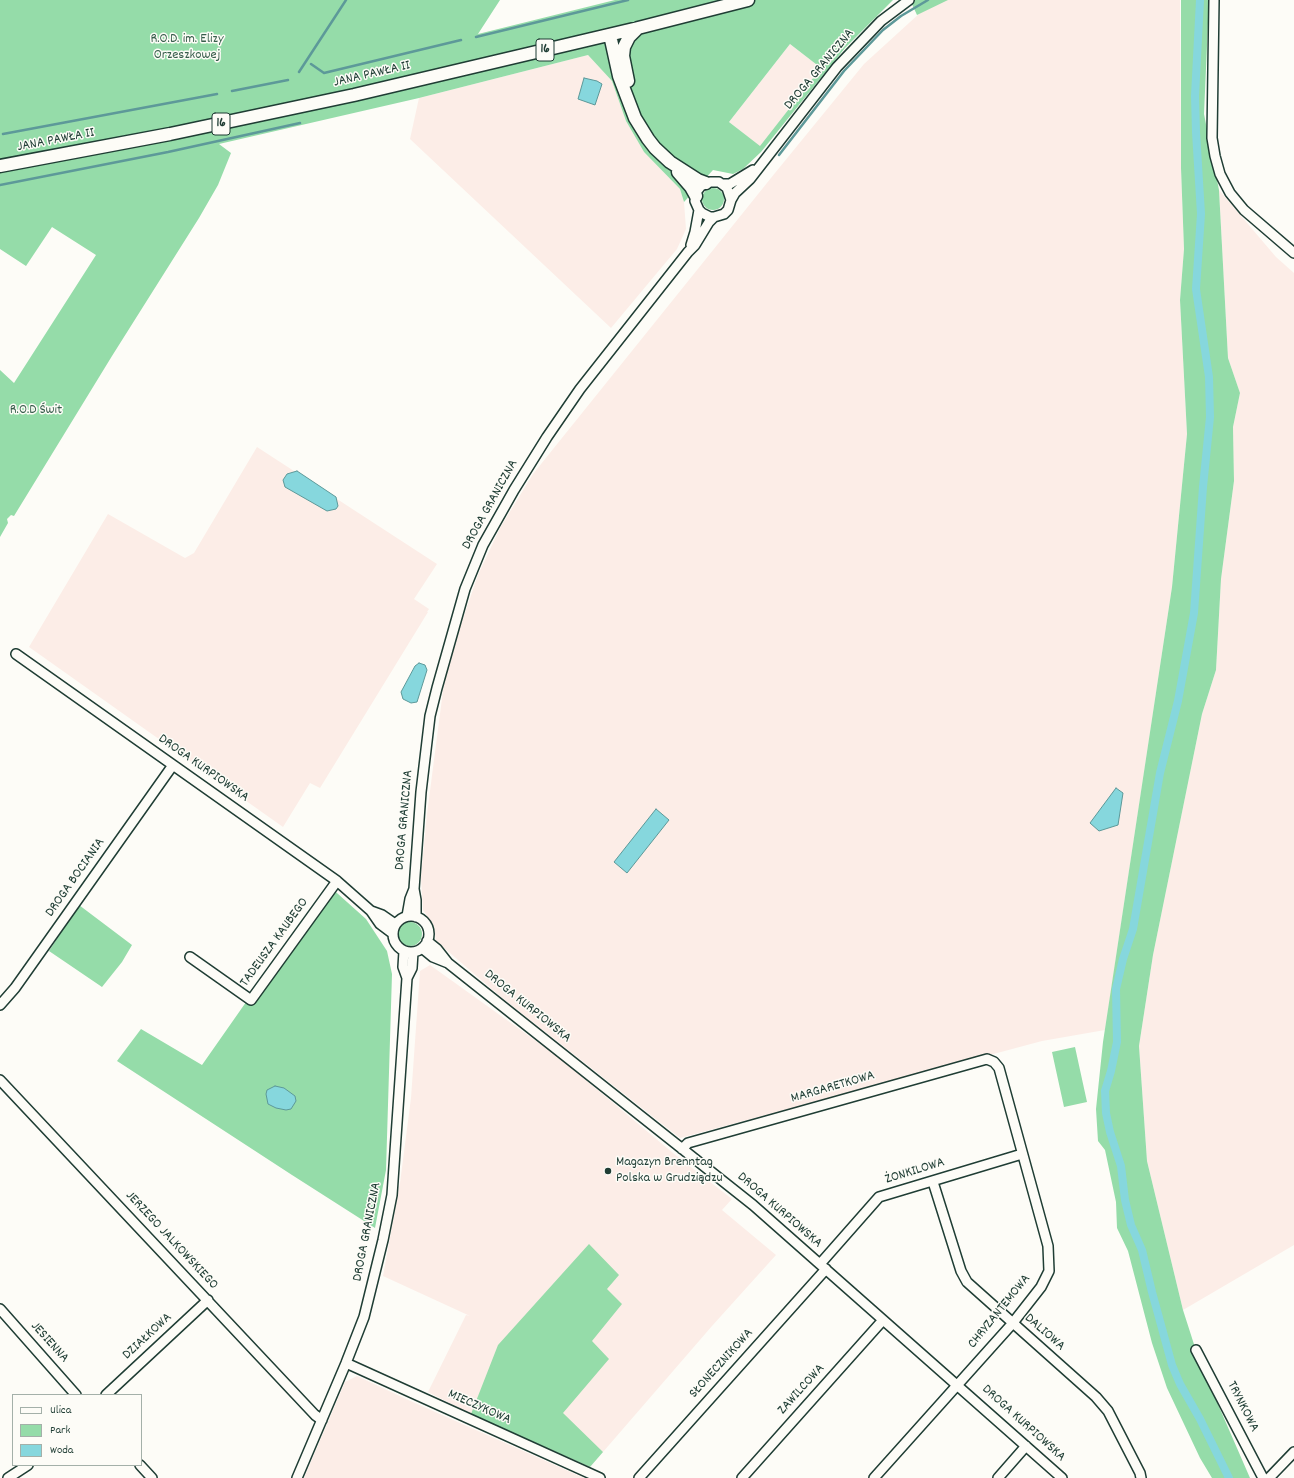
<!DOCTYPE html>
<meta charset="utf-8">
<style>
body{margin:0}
#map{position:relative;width:1294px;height:1478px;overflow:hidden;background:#fdfcf7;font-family:Dekko,sans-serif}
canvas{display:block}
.legend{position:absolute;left:12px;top:1394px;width:130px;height:72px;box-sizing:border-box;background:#fdfcf7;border:1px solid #a4b0a9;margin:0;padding:5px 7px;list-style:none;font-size:12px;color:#1f3d34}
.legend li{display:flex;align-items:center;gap:8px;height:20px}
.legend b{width:20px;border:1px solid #a4b0a9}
</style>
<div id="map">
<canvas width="1294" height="1478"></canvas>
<ul class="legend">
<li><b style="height:5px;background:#fdfcf7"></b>Ulica</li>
<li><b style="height:11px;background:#95dca9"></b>Park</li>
<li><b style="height:11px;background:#86d7dd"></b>Woda</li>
</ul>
</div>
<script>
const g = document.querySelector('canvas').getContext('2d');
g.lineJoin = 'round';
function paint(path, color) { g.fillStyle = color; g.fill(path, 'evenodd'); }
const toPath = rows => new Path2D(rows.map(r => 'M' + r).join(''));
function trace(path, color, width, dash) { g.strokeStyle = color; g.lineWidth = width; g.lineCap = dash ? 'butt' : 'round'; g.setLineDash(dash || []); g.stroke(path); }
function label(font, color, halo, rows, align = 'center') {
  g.font = font + ' Dekko,sans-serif'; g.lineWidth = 3; g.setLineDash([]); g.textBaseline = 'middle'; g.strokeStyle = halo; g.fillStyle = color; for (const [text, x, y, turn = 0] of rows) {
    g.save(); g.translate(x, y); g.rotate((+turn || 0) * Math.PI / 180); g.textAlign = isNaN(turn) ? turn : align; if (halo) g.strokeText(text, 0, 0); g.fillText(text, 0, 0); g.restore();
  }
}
paint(toPath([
 [938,0,1180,0,1181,168,1184,249,1180,300,1187,434,1172,587,1105,1030,1042,1041,680,1138,501,997,436,941,434,926,423,910,421,877,427,814,444,683,457,636,478,575,500,528,533,474,775,173,864,64,932,2],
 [790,44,821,68,760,147,729,122],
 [588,55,612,81,626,121,644,152,680,189,684,202,686,229,677,249,611,328,410,139,419,98],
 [1219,190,1276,257,1294,273,1294,1245,1183,1310,1147,1161,1139,1046,1153,955,1202,714,1216,670,1221,579,1234,481,1233,427,1240,393,1228,358],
 [257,447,437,564,414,599,429,609,427,612,428,612,320,788,310,783,283,827,29,647,108,514,185,558,194,553],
 [430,965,557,1056,673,1153,732,1199,722,1210,776,1255,712,1326,590,1467,471,1414,428,1392,466,1315,470,1316,383,1276,400,1183,411,1098,420,971],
 [357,1376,406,1399,584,1478,304,1478,345,1382]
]), '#fcede7');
paint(toPath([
 [0,0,500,0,478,34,615,0,893,0,845,48,761,152,743,169,733,174,713,170,684,202,680,189,644,152,626,121,612,81,588,55,419,98,219,144,231,153,218,185,199,218,112,356,14,516,11,515,7,519,8,523,0,537,0,370,14,383,96,255,52,227,26,266,0,249],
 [790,44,821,68,760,146,729,122],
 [910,0,948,0,917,15],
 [1181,0,1209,0,1204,114,1219,190,1228,358,1240,393,1233,427,1234,481,1221,579,1216,670,1202,714,1153,955,1139,1046,1147,1161,1183,1310,1200,1363,1250,1478,1212,1478,1200,1458,1167,1388,1152,1343,1128,1251,1117,1228,1116,1202,1105,1150,1098,1141,1096,1109,1103,1042,1172,587,1187,434,1180,300,1184,249,1181,168],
 '702 199a11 11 0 1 1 22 0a11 11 0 1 1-22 0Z',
 [328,885,366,919,387,951,392,974,386,1170,375,1228,292,1175,117,1061,141,1029,202,1065],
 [79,905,132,945,122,962,102,987,49,951],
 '398 934a12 12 0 1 1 24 0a12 12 0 1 1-24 0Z',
 [1075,1047,1087,1102,1064,1107,1052,1052],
 [589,1244,619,1275,607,1289,622,1304,592,1341,609,1359,563,1413,603,1452,590,1467,471,1414,498,1345]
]), '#95dca9');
const water = toPath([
 [584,78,597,81,602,84,595,105,578,99,584,78],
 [297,471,336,497,338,506,336,509,327,511,285,487,283,480,287,474,297,471],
 [419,663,425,665,427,670,417,702,411,703,403,699,401,692,415,666,419,663],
 [1116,788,1123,793,1118,825,1099,831,1090,823,1116,788],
 [656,809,669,820,627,873,614,862,656,809],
 [275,1086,284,1088,295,1096,296,1101,291,1109,286,1110,276,1108,268,1104,266,1094,267,1090,275,1086]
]);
paint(water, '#86d7dd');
trace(water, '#5d9999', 1);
trace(toPath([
 [476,37,628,0],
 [311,64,324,73,461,40],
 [299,72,346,0],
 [232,91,288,80],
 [3,134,217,94],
 [779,155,844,71,864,50,883,30,901,16,928,0],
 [0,185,168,152,300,123]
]), '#5d9999', 2.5);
trace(toPath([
 [1200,0,1195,96,1196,132,1201,214,1196,289,1209,377,1210,417,1203,487,1194,613,1178,701,1160,773,1133,929,1123,959,1116,989,1117,1042,1111,1071,1105,1091,1106,1113,1110,1132,1121,1166,1125,1200,1131,1225,1142,1250,1152,1292,1172,1365,1180,1384,1200,1419,1229,1478]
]), '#86d7dd', 8);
const minor = toPath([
 [1214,0,1212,138,1215,156,1220,174,1230,193,1244,210,1294,253],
 [722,184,730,184,753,170],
 [731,200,735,193,750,179,837,67,881,21,909,0],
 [691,245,695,232,699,210],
 [16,654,337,881,371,911,380,924,392,933],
 [414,889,416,900,416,917],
 [371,911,382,915,395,924],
 '393 934a18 18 0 1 1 36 0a18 18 0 1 1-36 0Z',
 [407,916,410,899,414,889,421,792,430,716,437,688,465,589,483,545,514,490,547,437,580,389,688,252,695,245,709,222,714,217,724,214,728,210,731,200,727,188,719,182,710,182,701,186,697,191,695,201,699,210,702,213,710,217,714,217],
 [427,941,437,949,448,963,753,1205,1062,1478],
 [422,948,433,957,448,963],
 [404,951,403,967,407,978],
 [190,957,251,1000,337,881],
 [0,1005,15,988,173,765],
 [0,1080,315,1415,322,1420],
 [682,1149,688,1143,987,1059,994,1062,999,1068,1048,1246,1049,1271,1041,1287,1012,1324,874,1478],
 [933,1182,961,1271,967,1282,1096,1397,1108,1411,1140,1473,1141,1478],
 [820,1264,879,1197,1022,1154],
 [0,1309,76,1395],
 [1196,1350,1263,1478],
 [346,1363,600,1478],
 [106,1395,208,1300],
 [140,1465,152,1478],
 [8,1478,28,1465],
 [297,1478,346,1363,364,1317,383,1240,392,1195,407,978,412,968,413,952],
 [639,1478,826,1269],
 [742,1478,883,1320],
 [998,1478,1026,1446],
 [1269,1478,1294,1452]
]);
const major = toPath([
 [610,35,619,76,635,118,648,139,655,148,670,162,698,180,706,183],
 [628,81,623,56,624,47,629,37,638,28],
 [0,166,170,134,354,95,638,28,748,0],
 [678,172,691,187,696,196]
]);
trace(minor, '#1f3d34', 12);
trace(major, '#1f3d34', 15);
trace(minor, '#fdfcf7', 9);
trace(major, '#fdfcf7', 12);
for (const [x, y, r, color] of [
 [608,1171,4,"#1f3d34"]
]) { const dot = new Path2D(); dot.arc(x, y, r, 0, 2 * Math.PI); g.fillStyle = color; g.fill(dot); trace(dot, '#fdfcf7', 1.5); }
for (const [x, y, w] of [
 [545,50,18],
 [221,124,18]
]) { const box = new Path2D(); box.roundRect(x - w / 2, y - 11, w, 22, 3); g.fillStyle = '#fdfcf7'; g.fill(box); trace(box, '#1f3d34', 1); }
label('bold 13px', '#1f3d34', null, [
 ["16",545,50],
 ["16",221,124]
]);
label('14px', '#375d4b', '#fdfcf7', [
 ["R.O.D. im. Elizy",187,40],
 ["Orzeszkowej",187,56],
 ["R.O.D Świt",36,411]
]);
label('14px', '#1f3d34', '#fdfcf7', [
 ["DROGA GRANICZNA",820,70,-50],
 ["JANA PAWŁA II",372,75,-13],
 ["JANA PAWŁA II",56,141,-11],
 ["DROGA GRANICZNA",491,505,-61],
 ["DROGA KURPIOWSKA",203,769,35],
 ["DROGA GRANICZNA",405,820,-85],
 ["DROGA BOCIANIA",76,878,-55],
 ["TADEUSZA KAUBEGO",275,943,-54],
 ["DROGA KURPIOWSKA",527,1007,39],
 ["MARGARETKOWA",833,1088,-16],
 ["ŻONKILOWA",915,1172,-17],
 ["DROGA KURPIOWSKA",779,1211,41],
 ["DROGA GRANICZNA",368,1232,-79],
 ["JERZEGO JALKOWSKIEGO",171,1241,47],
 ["CHRYZANTEMOWA",1000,1312,-51],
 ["DALIOWA",1044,1333,41],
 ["DZIAŁKOWA",148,1337,-43],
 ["JESIENNA",49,1343,48],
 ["SŁONECZNIKOWA",722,1364,-48],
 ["ZAWILCOWA",802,1390,-48],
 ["TRYNKOWA",1242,1407,63],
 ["MIECZYKOWA",479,1408,24],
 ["DROGA KURPIOWSKA",1023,1424,42]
]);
label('14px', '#1f3d34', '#fdfcf7', [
 ["Magazyn Brenntag",616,1163],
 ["Polska w Grudziądzu",616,1179]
], 'left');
</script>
